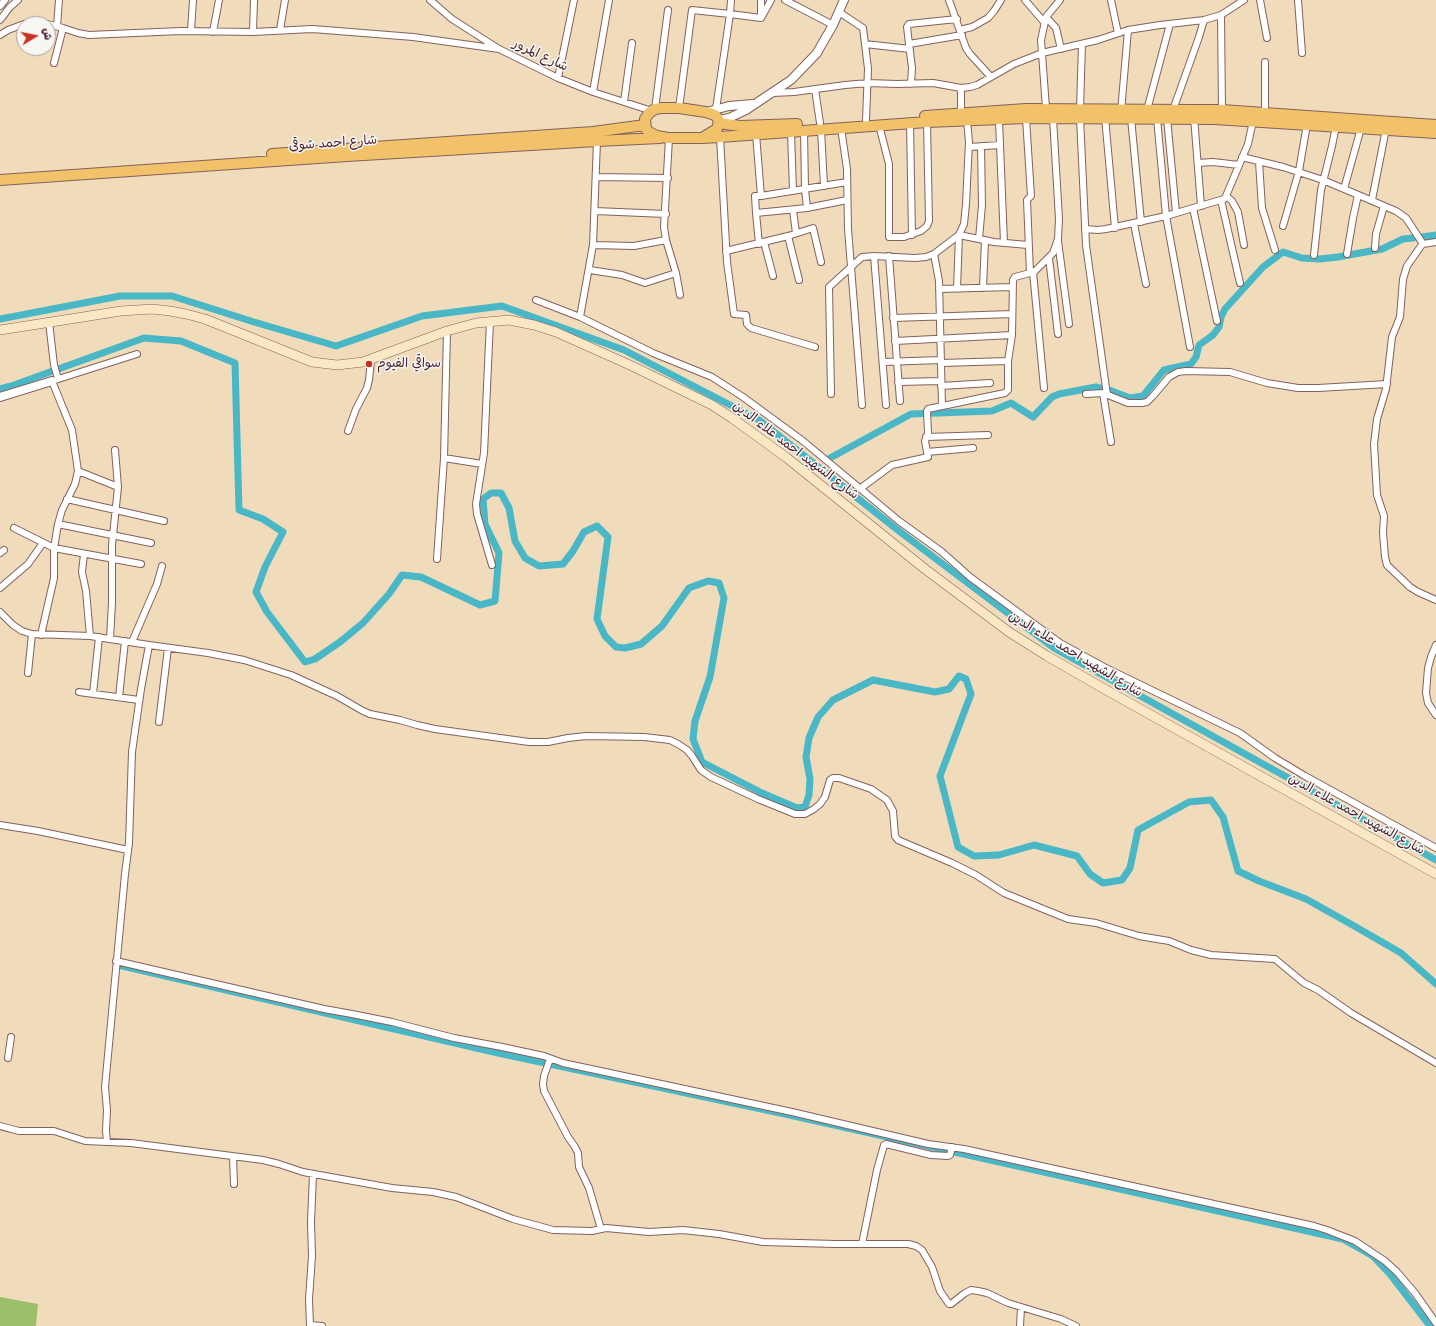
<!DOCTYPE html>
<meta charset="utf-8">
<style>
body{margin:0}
#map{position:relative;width:1436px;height:1326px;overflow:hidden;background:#f0dcbb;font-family:Mynerve,"Playpen Sans Arabic",sans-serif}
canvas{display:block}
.north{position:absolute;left:16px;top:16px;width:40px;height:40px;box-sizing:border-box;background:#f6f6f2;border:1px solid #b1a0a2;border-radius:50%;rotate:80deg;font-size:11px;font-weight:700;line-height:16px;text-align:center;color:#4a1f2b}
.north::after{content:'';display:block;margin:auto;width:14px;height:18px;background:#c8321e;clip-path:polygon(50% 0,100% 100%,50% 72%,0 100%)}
</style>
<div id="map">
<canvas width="1436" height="1326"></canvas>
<div class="north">ش</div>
</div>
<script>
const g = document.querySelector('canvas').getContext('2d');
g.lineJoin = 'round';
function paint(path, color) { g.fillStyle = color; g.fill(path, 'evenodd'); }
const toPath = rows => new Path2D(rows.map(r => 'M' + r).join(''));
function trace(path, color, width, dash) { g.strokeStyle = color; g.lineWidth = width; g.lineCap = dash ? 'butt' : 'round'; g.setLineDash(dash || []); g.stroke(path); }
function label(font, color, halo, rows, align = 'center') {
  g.font = font + ' Mynerve,"Playpen Sans Arabic",sans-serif'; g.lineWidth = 3; g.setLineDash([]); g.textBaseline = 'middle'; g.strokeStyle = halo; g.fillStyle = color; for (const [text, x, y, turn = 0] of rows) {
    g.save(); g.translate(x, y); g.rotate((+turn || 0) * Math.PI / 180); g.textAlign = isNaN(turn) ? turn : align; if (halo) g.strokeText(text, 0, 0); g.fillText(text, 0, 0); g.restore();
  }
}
paint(toPath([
 [0,1297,38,1304,36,1326,0,1326]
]), '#9cc06a');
trace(toPath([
 [1422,237,1436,235],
 [0,319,120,296,172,296,254,322,336,346,422,316,502,306,624,350,759,420,899,531,1054,648,1436,860],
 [0,389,14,385,144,338,181,341,235,363,239,510,263,519,283,532,265,567,256,592,267,612,305,662,315,659,340,642,363,623,389,594,402,575,421,577,480,605,495,601,499,553,485,524,483,499,491,493,501,493,509,508,515,541,525,558,539,566,563,564,573,551,584,532,597,526,608,537,597,619,605,636,616,647,625,648,641,644,662,626,689,588,708,581,719,583,724,598,710,677,695,721,693,739,702,762,762,793,797,808,805,807,809,795,810,779,806,757,809,738,818,717,833,700,873,680,935,692,949,689,959,676,966,679,971,694,940,776,958,847,974,856,999,855,1034,845,1077,856,1090,874,1103,883,1122,880,1130,868,1138,830,1189,802,1211,800,1223,817,1238,871,1259,881,1306,899,1356,927,1401,953,1436,984],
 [1109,390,1130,398,1143,396,1164,370,1191,364,1196,357,1199,345,1213,335,1219,327,1221,317,1225,309,1263,267,1283,252,1302,258,1320,259,1338,257,1382,249,1403,239,1413,238],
 [830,458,911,414,992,411,1011,403,1033,417,1052,397,1059,394,1096,387,1104,389],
 [118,965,498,1053,785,1114,1343,1239,1373,1256,1390,1274,1430,1326]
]), '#4ab7c6', 7);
const minor = toPath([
 [430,0,452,19,499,49,558,78,593,92,652,111],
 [731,0,730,14,761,18,771,0],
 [785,0,833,25],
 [949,0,966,48,970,54,991,77],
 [1025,0,1044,22],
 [1111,0,1118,33],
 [1260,0,1267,38],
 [1298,0,1302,53],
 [0,6,5,0],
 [839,12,863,28,865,44,910,49],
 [761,16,761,0],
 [1046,17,1056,28,1061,49],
 [0,20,10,7,18,0],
 [26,24,32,23,47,24],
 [48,24,63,28,78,33,89,35,181,31,253,32,312,29,338,31,413,37,499,49],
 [57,26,59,0],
 [280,30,285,0],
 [960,30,972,27,988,18,994,11,1001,0],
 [191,31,193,0],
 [213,32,219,0],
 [253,32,254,0],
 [0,35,8,30,24,24],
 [865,44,868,69,866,120],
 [909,44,907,27,909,24,957,19],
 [1265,62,1265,113],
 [54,63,63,28],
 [558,78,574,0],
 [911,84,912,68,909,44,962,35],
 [961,88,961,113],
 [815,89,820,123],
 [593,92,609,0],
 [772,93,794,92,845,85,868,83,897,84,933,83,961,88,970,87,977,85,1014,64,1042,53,1098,40,1128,30,1160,25,1204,20,1221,15],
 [624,102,632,43],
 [679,108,692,10,730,14,716,109],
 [1046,108,1041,40,1046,17,1060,0],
 [655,109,668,10],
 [1080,109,1082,44],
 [1147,110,1170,24],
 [1173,110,1199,37,1204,20],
 [1222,110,1221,15,1244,0],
 [1121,112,1128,30],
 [1105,117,1115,228],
 [1194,117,1201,206],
 [1026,118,1031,196,1027,200,1030,273],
 [1080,118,1086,245,1107,395],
 [1131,118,1141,222],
 [1167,118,1176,213],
 [999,120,1004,243],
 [910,123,912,235],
 [879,125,889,164,889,237,904,237,921,231,927,226,929,221,927,122],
 [841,128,847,169,848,229,862,405],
 [821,130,824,186],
 [804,131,805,189,807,208],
 [791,132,793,191],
 [720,137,727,262,734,314,746,315,747,324,751,328,815,347],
 [669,138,664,227,666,240,676,273,680,295],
 [969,147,1000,145],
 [1242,157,1283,167,1323,180,1396,211,1406,218,1423,244],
 [1259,162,1262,208,1275,250],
 [1198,163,1213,162,1239,165],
 [596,177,668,178],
 [1344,189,1361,128],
 [761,196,847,182],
 [1226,196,1232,201,1238,212,1244,245],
 [1221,200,1240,283],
 [1372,200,1386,129],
 [1193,208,1217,321],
 [793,210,796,233],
 [595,211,666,214],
 [756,213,755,196,761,196,756,134],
 [1134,224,1146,284],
 [1283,226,1299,171,1307,124],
 [1085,229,1098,230,1106,229,1166,216,1157,118],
 [788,236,813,228,821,262],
 [979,239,982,205,981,146],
 [1058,241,1069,324],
 [764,242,773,276],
 [1436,242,1423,244,1421,246,1407,266,1403,279,1400,317,1392,337,1386,389,1377,419,1374,444,1377,495,1384,516,1383,533,1385,557,1387,565,1410,587,1418,592,1436,600],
 [759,244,756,213,807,208,847,200],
 [593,245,634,246,666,240],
 [1375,248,1376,234,1384,206],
 [726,251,788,236,799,280],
 [934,254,939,281,942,406],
 [1347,254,1353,218,1358,195],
 [1314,255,1321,190,1332,146,1336,126],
 [889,256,900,401],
 [1049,258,1058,334],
 [590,270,622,275,645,283,676,273],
 [1033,272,1044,388],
 [983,288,985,240],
 [939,289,1012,287],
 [957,289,959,235,994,242,1028,245],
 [536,300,580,317,653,353,712,377,743,397,803,441,899,521,942,552,970,577,1060,643,1104,667,1240,733,1275,758,1305,776,1436,848],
 [580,317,593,245,597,141],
 [893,318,1012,314],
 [490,321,484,453,476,504,477,514,492,565],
 [49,322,54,365,58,379],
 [895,341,1012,335],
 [1190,347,1166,216,1224,199,1226,196,1248,144,1253,121],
 [883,362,941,360],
 [941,363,1008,361],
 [898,382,941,381],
 [941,386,990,383],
 [1103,393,1111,442],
 [831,394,829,287,862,257,874,256],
 [1086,394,1103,393,1128,403,1142,403,1147,402,1153,396,1169,377,1178,372,1186,371,1230,372,1267,383,1298,388,1318,388,1387,384],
 [886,405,874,256,915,258,926,257,934,254,959,235,964,224,966,204,969,142,967,120],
 [348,431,356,409,367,388,369,380,371,360],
 [926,437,988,435],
 [927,452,973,448],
 [444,458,482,464],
 [78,471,118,487],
 [861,488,892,465,928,457,925,441,928,433,927,411,928,409,1000,394,1005,393,1008,390,1008,361,1012,335,1013,280,1015,277,1030,273,1035,271,1053,253,1058,239,1059,219,1053,118],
 [67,499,164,521],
 [58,524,151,543],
 [14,528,54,548,141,564],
 [0,553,4,550],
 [84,554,82,572,86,591,90,636],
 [437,559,444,458,447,331],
 [0,588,28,564,43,543],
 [0,612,13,625,22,631,32,634,90,636,149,645,208,653,244,660,291,675,337,696,363,711,370,714,400,720,417,725,435,729,529,742,548,742,568,738,586,736,644,737,670,740,678,744,687,750,692,756,701,770,711,777,758,799,795,814,805,814,814,809,820,804,825,797,830,780,833,778,839,778,871,789,887,800,893,811,895,836,898,840,952,863,976,875,1004,893,1068,919,1096,923,1139,936,1169,941,1191,950,1211,955,1275,959,1304,983,1318,990,1351,1013,1436,1063],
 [41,635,54,578,54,548,58,524,62,510,75,484,78,471,72,430,52,381,137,354],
 [110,639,112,603,112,545,118,487,115,450],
 [132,642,157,584,162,566],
 [1436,645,1431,657,1428,668,1426,693,1428,703,1436,715],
 [28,673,32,634],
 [79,692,139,700],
 [93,694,99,637],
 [119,697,125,641],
 [159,722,168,648],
 [0,825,38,831,128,850],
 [116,961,324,1009,352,1014,392,1022,454,1038,502,1047,544,1056,563,1063,792,1112,928,1144,964,1149,1314,1226,1327,1230,1355,1241,1385,1261,1397,1272,1415,1293,1436,1323],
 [8,1058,11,1037],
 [550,1059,544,1076,543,1084,544,1091,568,1137,575,1147,578,1153,579,1167,589,1188,601,1229],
 [0,1126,19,1131,54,1131,85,1141,131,1143,263,1160,279,1164,303,1172,325,1176,392,1188,433,1192,456,1197,513,1219,553,1230,592,1231,606,1228,649,1232,683,1230,719,1234,763,1242,835,1244,862,1244,877,1170,884,1145,886,1144,931,1155,948,1156,950,1155,952,1147],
 [107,1142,106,1131,107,1110,105,1087,125,874,129,843,132,752,141,689,149,645],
 [233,1157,234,1184],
 [862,1244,908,1244,916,1246,922,1250,932,1267,940,1291,949,1304,951,1304,965,1293,971,1290,978,1291,987,1293,1008,1303,1061,1319,1076,1326],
 [310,1325,322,1326],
 [310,1326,309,1299,312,1256,311,1222,313,1174],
 [1020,1326,1021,1308]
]);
const tertiary = toPath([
 [706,112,729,106,753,104],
 [719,120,729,118,746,110,791,80,817,53,822,44,833,25,844,0],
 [0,397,52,381]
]);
const secondary = toPath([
 [0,330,121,311,152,309,170,311,186,314,205,319,312,362,337,365,363,362,447,331,476,323,509,320,534,325,556,332,632,366,712,405,732,418,787,458,925,569,1009,632,1047,656,1108,691,1436,874]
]);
const primary = toPath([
 [925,116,1026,109,1194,110,1222,110,1436,125],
 [719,123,740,126,797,124],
 [702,138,717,129,719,120,715,115,706,112,679,108,661,108,655,109,649,113,645,119,646,129,649,132,657,136,668,138,702,138,720,137,927,122,1026,118,1214,119,1436,133],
 [272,154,593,132,645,125],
 [0,180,347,156,597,141,660,138]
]);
trace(minor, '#84615d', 8);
trace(tertiary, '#84615d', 10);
trace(secondary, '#84615d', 10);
trace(primary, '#84615d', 12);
trace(minor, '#fff', 6);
trace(tertiary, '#fff', 8);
trace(secondary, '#fae7c3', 9);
trace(primary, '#f2c26a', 10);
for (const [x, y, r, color] of [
 [369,364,4,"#c8321e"]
]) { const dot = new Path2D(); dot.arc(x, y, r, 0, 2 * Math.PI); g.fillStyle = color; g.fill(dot); trace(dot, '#f6f6f2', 1.5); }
label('13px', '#4a1f2b', '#f6f6f2', [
 ["شارع المرور",540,56,25],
 ["شارع احمد شوقى",333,144,-4],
 ["شارع الشهيد احمد علاء الدين",795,451,37],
 ["شارع الشهيد احمد علاء الدين",1075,655,31],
 ["شارع الشهيد احمد علاء الدين",1356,815,29]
]);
label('13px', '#4a1f2b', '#f6f6f2', [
 ["سواقي الفيوم",377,364]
], 'left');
</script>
